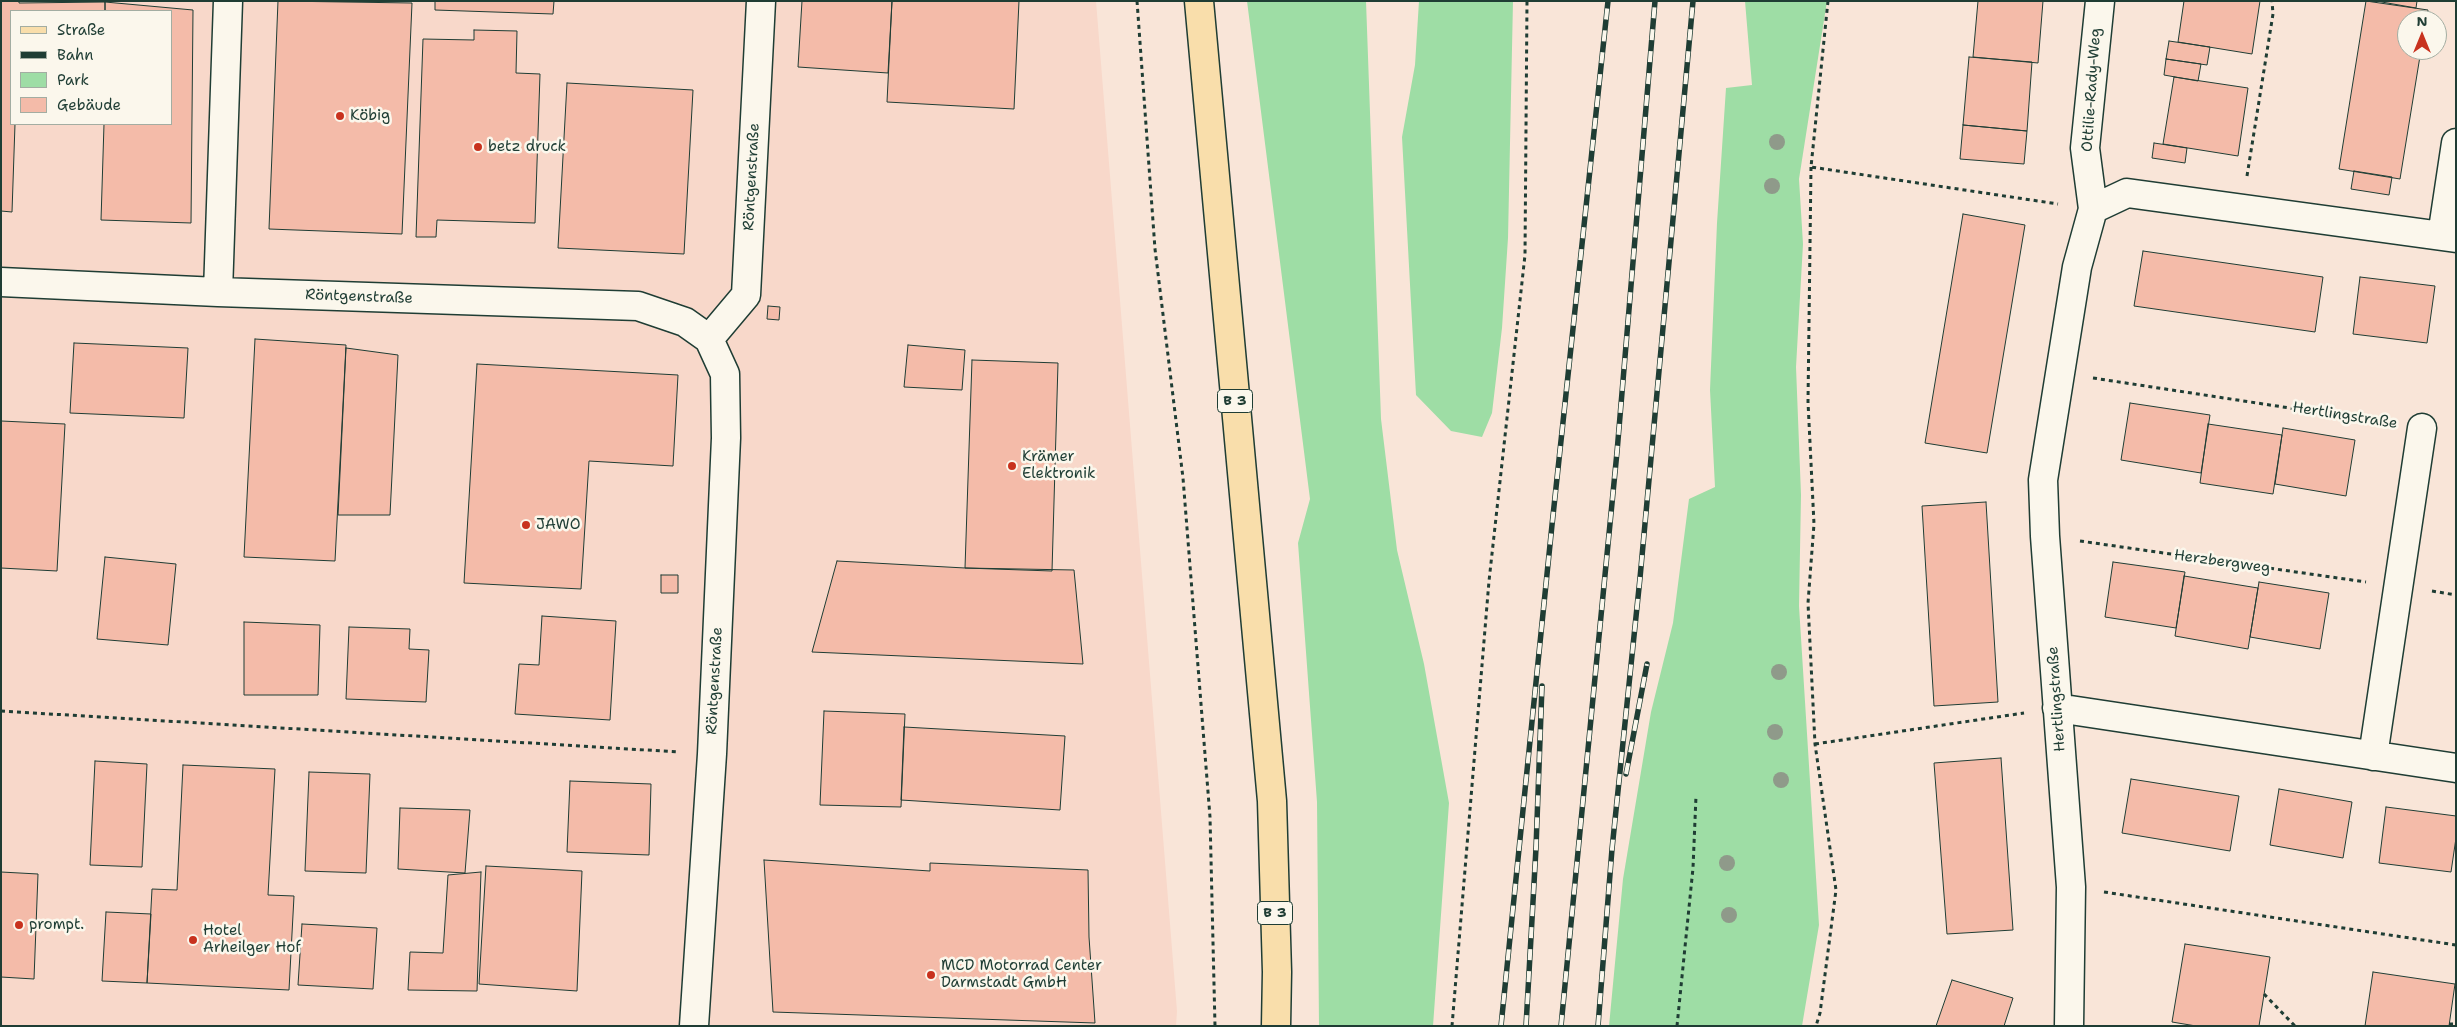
<!DOCTYPE html>
<meta charset="utf-8">
<style>
body{margin:0}
#map{position:relative;width:2457px;height:1027px;overflow:hidden;background:#f9e5d8;font-family:"Shantell Sans",sans-serif}
canvas{display:block}
.frame{position:absolute;inset:0;border:2px solid #1f3d34;pointer-events:none}
.legend{position:absolute;left:10px;top:10px;width:162px;height:115px;box-sizing:border-box;background:#fbf7ec;border:1px solid #a3ada2;margin:0;padding:6px 9px;list-style:none;font-size:15px;color:#1f3d34}
.legend li{display:flex;align-items:center;gap:10px;height:25px}
.legend b{width:25px;border:1px solid #a3ada2}
.north{position:absolute;left:2397px;top:10px;width:50px;height:50px;box-sizing:border-box;background:#fbf7ec;border:1px solid #a3ada2;border-radius:50%;rotate:0deg;font-size:14px;font-weight:700;line-height:20px;text-align:center;color:#1f3d34}
.north::after{content:'';display:block;margin:auto;width:18px;height:22px;background:#c8321e;clip-path:polygon(50% 0,100% 100%,50% 72%,0 100%)}
</style>
<div id="map">
<canvas width="2457" height="1027"></canvas>
<div class="frame"></div>
<ul class="legend">
<li><b style="height:6px;background:#f9deab"></b>Straße</li>
<li><b style="height:6px;background:#1f3d34"></b>Bahn</li>
<li><b style="height:14px;background:#9edda5"></b>Park</li>
<li><b style="height:14px;background:#f4bba9"></b>Gebäude</li>
</ul>
<div class="north">N</div>
</div>
<script>
const g = document.querySelector('canvas').getContext('2d');
g.lineJoin = 'round';
function paint(path, color) { g.fillStyle = color; g.fill(path, 'evenodd'); }
const toPath = rows => new Path2D(rows.map(r => 'M' + r).join(''));
function trace(path, color, width, dash) { g.strokeStyle = color; g.lineWidth = width; g.lineCap = dash ? 'butt' : 'round'; g.setLineDash(dash || []); g.stroke(path); }
function label(font, color, halo, rows, align = 'center') {
  g.font = font + ' "Shantell Sans",sans-serif'; g.lineWidth = 5; g.setLineDash([]); g.textBaseline = 'middle'; g.strokeStyle = halo; g.fillStyle = color; for (const [text, x, y, turn = 0] of rows) {
    g.save(); g.translate(x, y); g.rotate((+turn || 0) * Math.PI / 180); g.textAlign = isNaN(turn) ? turn : align; if (halo) g.strokeText(text, 0, 0); g.fillText(text, 0, 0); g.restore();
  }
}
paint(toPath([
 [1,1,1096,1,1177,1011,1176,1026,1,1026],
 [11,11,171,11,171,124,11,124]
]), '#f8d8ca');
paint(toPath([
 [1247,1,1366,1,1381,419,1397,550,1424,664,1449,803,1433,1026,1319,1026,1317,802,1298,543,1310,499],
 [1419,1,1513,1,1508,238,1502,328,1492,413,1482,437,1451,431,1416,395,1402,137,1415,65],
 [1745,1,1827,1,1799,179,1803,244,1796,367,1801,495,1799,606,1819,925,1802,1026,1609,1026,1623,879,1651,712,1673,623,1689,499,1715,487,1710,390,1717,223,1726,88,1752,85]
]), '#9edda5');
const building = toPath([
 [1,1,19,1,19,3,105,2,105,11,11,11,11,124,15,124,12,212,1,211,1,1],
 [278,1,412,3,402,234,269,229,278,1],
 [435,1,554,1,553,14,435,10,435,1],
 [802,1,892,1,888,73,798,67,802,1],
 [892,1,1019,1,1014,109,887,102,892,1],
 [1978,1,2043,1,2038,63,1973,57,1978,1],
 [2184,1,2260,1,2252,54,2178,42,2184,1],
 [2366,1,2428,10,2426,20,2407,20,2407,50,2421,50,2400,179,2339,169,2366,1],
 [2376,1,2417,1,2416,8,2376,1],
 [105,2,193,10,191,223,101,220,104,124,171,124,171,11,105,11,105,2],
 [474,30,517,31,516,73,540,74,535,223,437,220,436,237,416,237,423,39,474,40,474,30],
 [2169,41,2210,47,2207,65,2166,59,2169,41],
 [1969,57,2032,62,2027,131,1963,125,1969,57],
 [2166,59,2201,64,2198,81,2164,75,2166,59],
 [2174,77,2248,88,2238,156,2163,144,2174,77],
 [567,83,693,90,684,254,558,248,567,83],
 [1963,125,2027,131,2024,164,1960,159,1963,125],
 [2154,143,2187,148,2185,163,2152,158,2154,143],
 [2354,171,2392,177,2389,195,2351,189,2354,171],
 [1963,214,2025,225,1987,453,1925,443,1963,214],
 [2143,251,2323,277,2315,332,2134,306,2143,251],
 [2360,277,2435,286,2427,343,2353,334,2360,277],
 [768,306,780,307,779,320,767,319,768,306],
 [255,339,346,345,335,561,244,557,255,339],
 [74,343,188,348,184,418,70,413,74,343],
 [908,345,965,350,962,390,904,387,908,345],
 [346,348,398,355,390,515,338,515,346,348],
 [972,360,1058,363,1052,571,965,568,972,360],
 [477,364,678,375,673,466,589,461,581,589,464,583,477,364],
 [2130,403,2210,415,2201,473,2121,460,2130,403],
 [1,421,65,424,57,571,1,568,1,421],
 [2208,424,2282,435,2273,494,2200,483,2208,424],
 [2283,428,2355,440,2346,496,2275,484,2283,428],
 [1986,502,1998,702,1934,706,1922,506,1986,502],
 [105,557,176,564,168,645,97,639,105,557],
 [837,561,965,568,1074,570,1083,664,812,652,837,561],
 [2113,562,2185,572,2176,628,2105,617,2113,562],
 [661,575,678,575,678,593,661,593,661,575],
 [2184,576,2258,588,2248,649,2175,636,2184,576],
 [2259,582,2329,593,2320,649,2250,637,2259,582],
 [542,616,616,621,610,720,515,714,519,664,539,665,542,616],
 [244,622,320,625,318,695,244,695,244,622],
 [349,627,410,629,409,649,429,650,426,702,346,699,349,627],
 [824,711,905,714,901,807,820,805,824,711],
 [904,727,1065,736,1060,810,901,800,904,727],
 [2001,758,2013,930,1947,934,1934,763,2001,758],
 [95,761,147,764,142,867,90,865,95,761],
 [183,765,275,769,268,895,294,896,289,990,147,983,152,889,177,890,183,765],
 [309,772,370,774,366,873,305,871,309,772],
 [2131,779,2239,796,2230,851,2122,833,2131,779],
 [570,781,651,784,649,855,567,852,570,781],
 [2279,789,2352,802,2343,858,2270,845,2279,789],
 [2386,807,2456,816,2456,838,2451,872,2379,863,2386,807],
 [400,808,470,810,465,873,398,869,400,808],
 [764,860,930,871,930,863,1088,870,1089,937,1095,1023,773,1012,764,860],
 [486,866,582,871,577,991,479,984,486,866],
 [1,872,38,874,34,979,1,977,1,872],
 [481,872,477,991,408,990,410,952,443,953,448,875,481,872],
 [106,912,151,914,147,983,102,981,106,912],
 [302,924,377,928,373,989,298,985,302,924],
 [2185,944,2270,957,2259,1026,2196,1026,2172,1022,2185,944],
 [2373,972,2455,984,2449,1026,2365,1026,2373,972],
 [1952,980,2013,998,2004,1026,1936,1026,1952,980]
]);
paint(building, '#f4bba9');
trace(building, '#1f3d34', 1);
const minor = toPath([
 [2093,209,2127,193,2456,238],
 [2442,236,2456,143],
 [1,282,218,292,638,306,685,322,709,339,725,374,726,438,712,754,694,1026],
 [218,292,228,1],
 [709,339,746,295,761,1],
 [2057,708,2456,768],
 [2373,756,2422,428],
 [2069,1026,2071,887,2045,536,2043,480,2077,267,2093,209,2085,148,2100,1]
]);
const major = toPath([
 [1199,1,1272,801,1277,972,1276,1026]
]);
trace(minor, '#1f3d34', 31);
trace(major, '#1f3d34', 31);
trace(toPath([
 [1137,1,1155,249,1183,478,1210,817,1215,1026],
 [1828,1,1811,167,2058,204],
 [1811,167,1808,402,1814,524,1808,603,1815,744,1836,890,1820,1013,1816,1026],
 [2247,176,2273,14,2272,1],
 [2093,378,2388,423],
 [2080,541,2366,582],
 [2432,591,2456,595],
 [1,711,679,752],
 [1815,744,2024,713],
 [2104,892,2456,945],
 [2264,994,2295,1026],
 [2449,1024,2456,1024],
 [1452,1026,1489,581,1525,255,1527,1],
 [1677,1026,1693,868,1696,796]
]), '#1f3d34', 3, [4, 4]);
trace(minor, '#fbf7ec', 28);
trace(major, '#f9deab', 28);
const rail = toPath([
 [1626,774,1647,664],
 [1501,1026,1552,525,1608,1],
 [1526,1026,1536,848,1542,686],
 [1561,1026,1617,452,1655,1],
 [1598,1026,1612,849,1640,578,1693,1]
]);
trace(rail, '#1f3d34', 5.5);
trace(rail, '#fbf7ec', 4, [11]);
g.fillStyle = '#8f9a8a';
for (const [x, y] of [
 [1777,142],
 [1772,186],
 [1779,672],
 [1775,732],
 [1781,780],
 [1727,863],
 [1729,915]
]) { g.beginPath(); g.arc(x, y, 8, 0, 2 * Math.PI); g.fill(); }
for (const [x, y, r, color] of [
 [340,116,5,"#c8321e"],
 [478,147,5,"#c8321e"],
 [1012,466,5,"#c8321e"],
 [526,525,5,"#c8321e"],
 [19,925,5,"#c8321e"],
 [193,940,5,"#c8321e"],
 [931,975,5,"#c8321e"]
]) { const dot = new Path2D(); dot.arc(x, y, r, 0, 2 * Math.PI); g.fillStyle = color; g.fill(dot); trace(dot, '#fbf7ec', 2); }
for (const [x, y, w] of [
 [1235,401,35],
 [1275,913,35]
]) { const box = new Path2D(); box.roundRect(x - w / 2, y - 11.5, w, 23, 4); g.fillStyle = '#fbf7ec'; g.fill(box); trace(box, '#1f3d34', 1); }
label('bold 14px', '#1f3d34', null, [
 ["B 3",1235,401],
 ["B 3",1275,913]
]);
label('15px', '#1f3d34', '#fbf7ec', [
 ["Ottilie-Rady-Weg",2092,90,-86],
 ["Röntgenstraße",752,177,-87],
 ["Röntgenstraße",359,297,2],
 ["Hertlingstraße",2345,416,9],
 ["Herzbergweg",2222,562,8],
 ["Röntgenstraße",715,681,-87],
 ["Hertlingstraße",2057,699,-94]
]);
label('15px', '#1f3d34', '#fbf7ec', [
 ["Köbig",350,116],
 ["betz druck",488,147],
 ["Krämer",1022,457],
 ["Elektronik",1022,474],
 ["JAWO",536,525],
 ["prompt.",29,925],
 ["Hotel",203,931],
 ["Arheilger Hof",203,948],
 ["MCD Motorrad Center",941,966],
 ["Darmstadt GmbH",941,983]
], 'left');
</script>
